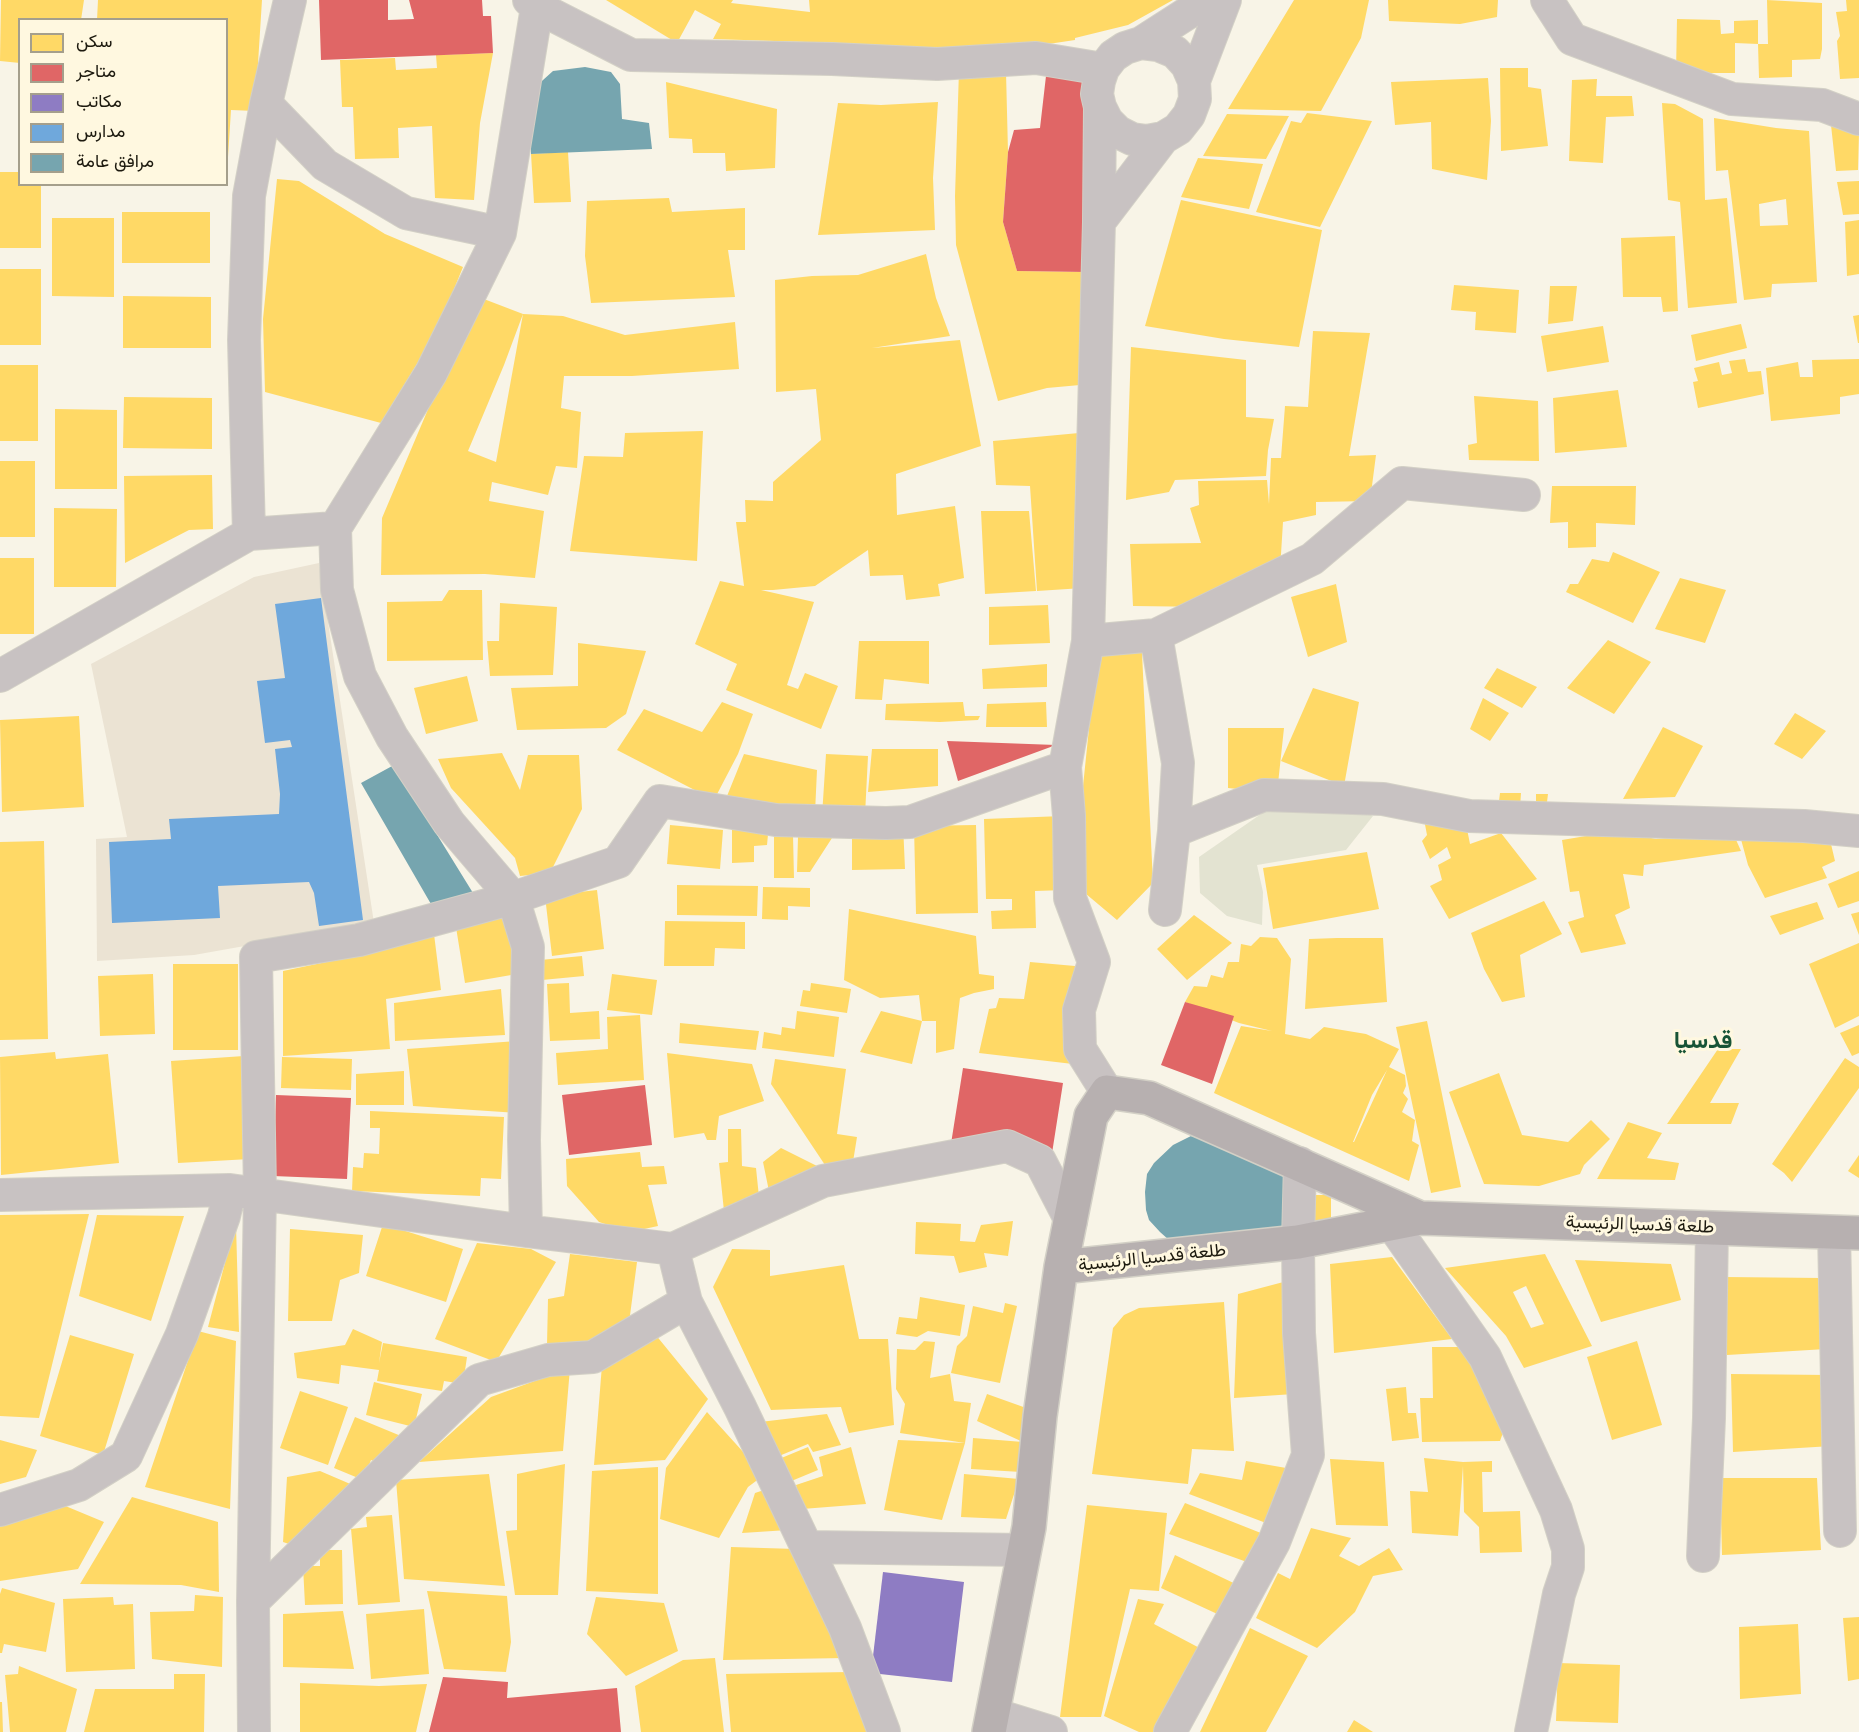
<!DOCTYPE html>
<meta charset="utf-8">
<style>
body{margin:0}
#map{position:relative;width:1859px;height:1732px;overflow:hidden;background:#f8f4e7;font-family:Helvetica,Vazirmatn,sans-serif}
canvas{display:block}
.legend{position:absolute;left:18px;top:18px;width:210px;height:168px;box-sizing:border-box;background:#fff8e0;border:2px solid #a59f8c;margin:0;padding:8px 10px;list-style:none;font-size:18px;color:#1d1a0f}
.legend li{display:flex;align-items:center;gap:12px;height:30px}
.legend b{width:30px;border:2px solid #a59f8c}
</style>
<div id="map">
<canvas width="1859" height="1732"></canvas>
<ul class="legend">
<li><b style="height:16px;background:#ffd966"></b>سكن</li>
<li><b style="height:16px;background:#e06666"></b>متاجر</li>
<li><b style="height:16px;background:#8e7cc3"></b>مكاتب</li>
<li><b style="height:16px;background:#6fa8dc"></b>مدارس</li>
<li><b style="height:16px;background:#76a5af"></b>مرافق عامة</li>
</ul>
</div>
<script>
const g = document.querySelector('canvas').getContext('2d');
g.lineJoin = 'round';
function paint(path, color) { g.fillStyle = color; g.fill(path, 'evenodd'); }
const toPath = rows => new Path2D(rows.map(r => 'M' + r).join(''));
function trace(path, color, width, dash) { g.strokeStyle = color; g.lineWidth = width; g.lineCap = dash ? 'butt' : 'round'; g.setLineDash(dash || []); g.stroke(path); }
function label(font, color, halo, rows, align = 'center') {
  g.font = font + ' Helvetica,Vazirmatn,sans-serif'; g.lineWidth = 6; g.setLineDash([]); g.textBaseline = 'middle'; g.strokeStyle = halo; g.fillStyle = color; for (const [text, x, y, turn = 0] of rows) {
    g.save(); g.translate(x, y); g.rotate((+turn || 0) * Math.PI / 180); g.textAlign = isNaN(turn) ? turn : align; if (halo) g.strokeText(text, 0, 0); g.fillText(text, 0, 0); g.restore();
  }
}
paint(toPath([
 [319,563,374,923,194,955,97,961,96,839,127,837,91,664,254,577]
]), '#ebe3d3');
paint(toPath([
 [1284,798,1344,804,1373,816,1346,850,1257,865,1263,892,1262,925,1227,916,1200,893,1199,857]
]), '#e3e3d1');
paint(toPath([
 [1,0,84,0,81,20,20,20,20,63,0,61],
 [98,0,262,0,255,111,231,110,228,157,226,157,226,20,97,20],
 [606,0,733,0,731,3,810,12,809,0,1173,0,1128,25,1075,38,1075,40,1015,49,942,56,805,42,713,39,721,24,695,10,677,43],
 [1294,0,1369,0,1361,38,1321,111,1228,109],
 [1388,0,1498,0,1497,17,1460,24,1389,21],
 [1767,0,1822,3,1822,49,1820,59,1792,60,1792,77,1759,78,1758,44,1735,43,1735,73,1676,73,1677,19,1720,20,1721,34,1734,33,1734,21,1758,20,1758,44,1768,44],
 [1846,0,1859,0,1859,78,1840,79,1837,41,1840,36,1836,12,1847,11],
 [493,53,480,123,474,200,435,198,432,126,398,128,399,158,355,159,353,107,342,107,340,60,395,58,396,70,437,68,436,55],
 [1500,68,1528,68,1528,87,1541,89,1548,146,1501,151],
 [959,70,1006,72,1008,152,1003,222,1017,271,1086,272,1080,385,1047,388,998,401,956,245,955,196],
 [1488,78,1491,121,1487,180,1432,169,1431,122,1395,125,1391,82],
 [1597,79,1596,96,1632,96,1634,116,1606,117,1603,163,1569,161,1572,80],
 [666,82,777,109,775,168,726,171,725,153,693,153,692,139,669,138],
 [938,102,933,178,935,230,818,235,838,103,881,105],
 [1662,103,1675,104,1703,119,1705,200,1727,198,1737,303,1688,308,1680,202,1668,200],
 [1307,113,1372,121,1320,227,1256,212,1291,121,1301,123],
 [1227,114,1289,116,1266,159,1203,156],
 [1714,118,1776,128,1809,131,1817,282,1772,284,1771,297,1744,300,1728,170,1716,171],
 [1786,199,1788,225,1760,226,1759,204],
 [1831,125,1859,133,1858,170,1836,171],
 [568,152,571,202,534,203,531,154],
 [1198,158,1263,164,1249,209,1181,197],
 [0,172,20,172,20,184,41,184,41,248,0,248],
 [277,179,299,181,385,234,463,267,437,331,381,423,265,392,263,319],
 [1859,181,1859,214,1843,215,1837,182],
 [669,198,672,212,745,208,745,250,728,250,735,297,591,303,585,256,587,201],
 [1181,200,1322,230,1299,347,1224,339,1145,326],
 [122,212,210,212,210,263,122,263],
 [52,218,114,218,114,297,52,296],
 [1859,220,1859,274,1847,276,1845,222],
 [1675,236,1678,311,1663,312,1661,297,1623,297,1621,238],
 [926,254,936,298,950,336,872,348,960,340,981,446,896,474,897,515,955,506,964,578,938,584,940,596,906,600,903,575,870,576,868,550,815,586,773,590,761,590,814,602,787,685,798,689,805,673,838,686,821,729,726,690,737,664,695,644,720,581,744,586,736,522,746,522,745,500,773,501,773,482,821,440,816,389,776,392,775,280,812,276,858,275],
 [0,269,41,269,41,345,0,345],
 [1454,285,1519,290,1516,333,1475,330,1476,312,1451,310],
 [1550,286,1577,286,1573,321,1548,324],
 [123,296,211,297,211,348,123,348],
 [476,296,523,314,563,316,625,335,735,322,739,369,632,376,564,376,561,408,581,412,577,468,556,466,548,495,492,482,489,501,544,511,535,578,485,574,381,575,382,518],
 [523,314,496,462,468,451,504,365],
 [1859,315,1859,343,1858,343,1853,316],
 [1741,324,1747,348,1696,361,1691,335],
 [1603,326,1609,362,1547,372,1541,336],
 [1313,331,1370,333,1349,456,1376,455,1370,501,1316,502,1316,515,1283,522,1280,570,1211,607,1133,606,1130,544,1201,543,1190,508,1199,505,1198,481,1267,480,1269,504,1271,458,1281,458,1285,406,1308,407],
 [1131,347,1246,360,1246,417,1274,419,1268,450,1266,476,1175,480,1169,492,1126,500],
 [1745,359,1748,372,1761,371,1764,394,1698,408,1693,382,1698,381,1694,368,1719,362,1722,375,1732,373,1729,361],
 [1859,359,1859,394,1840,397,1840,414,1771,421,1766,368,1798,362,1800,377,1813,377,1812,360],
 [0,365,38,365,38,441,0,441],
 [1618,390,1627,447,1555,453,1553,398],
 [1474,396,1538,401,1539,461,1469,460,1468,445,1477,443],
 [124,397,212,398,212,449,123,448],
 [55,409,117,410,117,489,55,489],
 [703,431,697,561,570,551,584,456,623,457,625,433],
 [1079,433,1083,588,1037,591,1030,486,996,485,993,441],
 [0,461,35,461,35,537,0,537],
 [212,475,213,529,189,530,125,563,124,476],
 [1552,486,1636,486,1635,525,1596,523,1596,547,1568,548,1568,522,1550,523],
 [54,508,117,509,116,587,54,587],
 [981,511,1029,511,1036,591,985,594],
 [1613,552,1660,572,1633,623,1566,592,1570,584,1578,584,1592,559,1609,562],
 [0,558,34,558,34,634,0,634],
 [1680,578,1726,590,1705,643,1655,629],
 [1336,584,1347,642,1308,657,1291,597],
 [449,590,482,590,483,660,387,661,387,602,442,601],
 [500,603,557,607,553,675,490,676,487,641,499,641],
 [1048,605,1050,643,989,645,989,607],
 [1608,640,1651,662,1614,714,1567,688],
 [859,641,929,641,929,684,884,679,882,700,855,699],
 [578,643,646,651,626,714,606,728,517,730,511,688,578,686],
 [1097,651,1142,653,1153,883,1117,920,1073,883],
 [1047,664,1047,687,983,689,982,669],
 [1497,668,1537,687,1522,708,1484,688],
 [467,676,478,721,426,734,414,688],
 [1313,688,1359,702,1344,786,1281,761],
 [1483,698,1509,713,1490,741,1470,729],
 [722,702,753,714,738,754,714,800,617,750,644,709,702,732],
 [963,702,965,716,980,716,978,720,940,722,885,720,886,704],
 [1046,702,1047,727,986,727,987,704],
 [1795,713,1826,731,1802,759,1774,744],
 [79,716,84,807,2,812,0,720],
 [1663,727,1703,746,1675,797,1623,799],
 [1228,728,1284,728,1277,793,1228,788],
 [872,749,938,749,938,786,868,792],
 [502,753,520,790,528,755,579,755,582,809,550,873,520,876,515,858,451,788,438,759],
 [744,754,817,770,815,813,725,801],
 [826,754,868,756,865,815,822,816],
 [1500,793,1521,793,1520,808,1498,809],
 [1536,794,1548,794,1547,802,1536,802],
 [1423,814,1466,824,1470,844,1501,833,1537,879,1449,919,1430,886,1442,880,1438,865,1451,858,1447,847,1430,859,1422,841,1427,835],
 [1063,816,1065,890,1035,891,1036,928,992,929,991,911,1012,910,1012,899,986,899,984,819],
 [732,821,769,824,767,845,754,846,754,862,732,863],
 [903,824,905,869,852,870,852,825],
 [670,825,723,830,720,869,667,864],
 [976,825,978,913,916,914,914,826],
 [1616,831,1656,839,1733,833,1741,851,1644,865,1643,876,1623,874,1630,908,1615,915,1626,944,1581,953,1568,922,1584,917,1579,891,1570,892,1562,840],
 [774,832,793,835,794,878,774,878],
 [1739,832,1818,835,1831,844,1835,861,1822,867,1827,878,1765,898,1748,865],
 [798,837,832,838,810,872,797,872],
 [44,841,48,1039,0,1040,0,842],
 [1367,852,1379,909,1273,929,1263,868],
 [1859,871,1859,901,1838,908,1828,884],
 [677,885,758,886,757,916,677,915],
 [763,887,810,888,810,907,788,906,788,920,762,919],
 [597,890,604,949,552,956,545,896],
 [1544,901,1562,934,1520,955,1525,997,1502,1002,1484,969,1471,933],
 [1817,902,1824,919,1780,935,1770,916],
 [849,909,976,936,979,974,994,976,994,989,974,993,960,998,954,1049,936,1053,936,1021,922,1021,919,995,880,998,844,980],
 [507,912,517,974,465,983,455,921],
 [1859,912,1859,935,1851,914],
 [1194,915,1232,943,1187,980,1157,949],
 [665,921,745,922,745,949,715,948,714,966,664,966],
 [434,934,441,990,386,999,390,1049,283,1056,283,971,355,956],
 [1260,937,1277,938,1291,959,1285,1034,1310,1039,1324,1027,1366,1034,1399,1049,1389,1067,1405,1075,1406,1086,1403,1093,1408,1099,1402,1112,1415,1120,1412,1141,1419,1145,1409,1181,1214,1093,1241,1026,1272,1031,1239,1023,1185,1002,1194,986,1207,987,1211,975,1223,978,1228,962,1239,962,1241,944,1251,946],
 [1387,1070,1354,1142,1353,1142,1372,1095],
 [1337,938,1383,938,1387,1002,1305,1009,1309,939],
 [1859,943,1859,1016,1835,1028,1809,964],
 [582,956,584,976,542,980,540,960],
 [1030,962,1075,966,1073,1064,979,1053,989,1009,996,1008,999,998,1024,999],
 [173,964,238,964,238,1050,173,1050],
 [153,974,155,1034,100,1036,98,976],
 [612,974,657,980,652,1015,607,1010],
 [569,983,570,1013,599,1011,600,1039,550,1041,547,984],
 [811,983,851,989,847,1013,800,1006,803,990,810,991],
 [501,989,505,1035,395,1041,394,1003],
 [797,1011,839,1017,834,1057,762,1048,764,1032,781,1035,782,1027,795,1029],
 [881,1011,922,1021,912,1064,860,1052],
 [640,1015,644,1080,558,1085,556,1053,608,1049,607,1017],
 [1427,1021,1461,1187,1431,1193,1396,1027],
 [680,1023,759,1031,756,1050,679,1043],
 [1859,1025,1859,1053,1852,1056,1840,1033],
 [517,1041,518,1113,413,1106,407,1049],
 [1718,1049,1741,1049,1710,1103,1739,1103,1731,1124,1667,1124],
 [55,1052,56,1059,108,1054,119,1163,1,1175,0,1057],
 [667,1053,752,1064,764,1101,719,1116,716,1140,707,1140,704,1133,674,1138],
 [244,1056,250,1159,178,1163,171,1061],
 [282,1057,352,1059,351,1090,281,1088],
 [1845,1058,1859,1067,1859,1088,1792,1182,1784,1173,1772,1164],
 [775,1059,846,1069,837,1134,857,1137,852,1168,825,1165,771,1084],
 [404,1071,404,1105,356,1105,356,1074],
 [1499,1073,1522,1135,1568,1142,1591,1120,1610,1139,1584,1165,1580,1174,1539,1186,1484,1184,1449,1092],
 [370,1111,504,1117,501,1179,481,1178,480,1196,352,1191,353,1167,363,1168,364,1153,379,1154,380,1128,370,1128],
 [1628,1122,1662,1133,1647,1158,1679,1163,1675,1180,1597,1179],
 [728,1129,741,1129,742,1166,756,1168,759,1197,724,1211,719,1163,728,1162],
 [781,1148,819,1167,770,1196,763,1162],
 [640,1152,642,1167,664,1166,667,1184,648,1185,658,1226,630,1232,599,1222,567,1186,566,1159],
 [1859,1155,1859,1178,1848,1171],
 [1306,1195,1331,1195,1331,1225,1307,1225],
 [89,1214,39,1418,0,1416,0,1215],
 [97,1215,184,1216,151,1321,79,1296],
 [1013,1221,1008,1256,984,1253,987,1267,959,1273,954,1256,915,1254,916,1222,961,1224,960,1241,975,1242,981,1225],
 [383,1224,463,1249,446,1302,366,1276],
 [235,1225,236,1225,239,1332,208,1327],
 [290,1229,363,1235,359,1273,340,1280,332,1321,288,1321],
 [477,1243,531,1249,556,1262,496,1362,435,1339],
 [732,1249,770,1250,770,1276,844,1265,859,1339,888,1339,894,1425,849,1433,841,1407,771,1410,713,1287],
 [570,1254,637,1262,629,1323,589,1344,547,1345,548,1299,564,1296],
 [1545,1254,1592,1346,1524,1368,1506,1336,1445,1268],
 [1526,1286,1544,1324,1531,1328,1513,1292],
 [1392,1257,1452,1339,1334,1353,1330,1264],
 [1575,1260,1671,1264,1681,1300,1601,1322],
 [1725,1277,1822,1278,1826,1349,1727,1355],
 [1291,1280,1294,1394,1234,1398,1238,1294],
 [920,1297,965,1305,960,1336,928,1331,917,1337,896,1334,899,1317,917,1319],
 [1224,1302,1234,1451,1192,1449,1188,1484,1092,1474,1113,1328,1124,1315,1139,1308],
 [1005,1303,1017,1306,1000,1383,951,1373,957,1346,967,1336,973,1306,1003,1313],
 [353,1329,382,1342,379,1363,383,1343,467,1357,463,1384,444,1381,442,1391,377,1381,379,1370,341,1365,339,1384,297,1378,294,1353,345,1345],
 [198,1331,236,1341,230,1509,145,1487],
 [655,1334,708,1399,665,1460,594,1465,602,1365],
 [70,1335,134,1354,103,1455,40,1436],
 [924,1341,935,1342,930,1378,950,1374,954,1401,971,1403,965,1443,900,1433,905,1404,896,1389,897,1349,915,1350],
 [1637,1341,1662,1425,1612,1440,1587,1357],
 [1432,1347,1463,1347,1506,1424,1500,1441,1422,1442,1420,1398,1433,1398],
 [570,1368,563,1451,419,1462,491,1397],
 [1731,1374,1829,1375,1832,1446,1733,1452],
 [374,1382,422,1394,414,1427,366,1415],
 [1406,1387,1408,1413,1416,1413,1419,1438,1392,1441,1386,1389],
 [300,1391,348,1407,328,1465,280,1448],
 [987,1394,1029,1409,1023,1442,977,1421],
 [707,1412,764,1475,748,1487,719,1538,660,1519,666,1468],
 [827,1414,841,1445,813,1452,808,1444,779,1456,760,1422],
 [355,1417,401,1436,381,1464,371,1460,363,1480,334,1468],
 [973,1438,1023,1442,1021,1472,971,1469],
 [0,1440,37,1450,26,1477,0,1484],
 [898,1440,965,1443,942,1520,884,1510],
 [808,1447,818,1470,789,1482,779,1459],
 [851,1447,866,1504,802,1509,796,1485,823,1476,819,1457],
 [1424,1458,1463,1462,1492,1461,1492,1472,1482,1472,1483,1512,1520,1511,1522,1552,1480,1553,1479,1527,1464,1512,1463,1466,1458,1536,1412,1533,1410,1491,1428,1492],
 [1330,1459,1384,1462,1388,1526,1336,1525],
 [1246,1461,1292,1469,1274,1526,1189,1494,1200,1473,1242,1480],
 [565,1464,558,1595,515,1595,506,1531,517,1530,517,1474],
 [658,1467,658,1594,586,1591,592,1471],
 [320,1471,355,1486,292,1545,283,1542,287,1477],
 [489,1474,505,1586,404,1579,396,1480],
 [964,1474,1019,1479,1006,1519,961,1517],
 [1720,1478,1817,1478,1821,1550,1722,1555],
 [770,1488,788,1530,742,1533,755,1493],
 [132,1497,218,1522,219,1592,181,1585,80,1584],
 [1185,1503,1271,1537,1258,1566,1169,1534],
 [63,1505,104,1522,78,1569,0,1581,0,1525],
 [1087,1505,1167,1513,1159,1591,1130,1589,1101,1717,1060,1717],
 [392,1515,400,1602,358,1605,351,1529,367,1527,366,1517],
 [1311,1528,1351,1538,1339,1556,1359,1566,1389,1548,1403,1570,1373,1576,1355,1612,1317,1648,1256,1618,1278,1573,1290,1579],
 [731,1547,796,1549,846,1658,723,1660],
 [320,1550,342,1550,343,1604,305,1605,303,1566,320,1566],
 [1175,1555,1244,1588,1226,1618,1161,1588],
 [2,1588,55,1603,46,1652,4,1644,2,1653,0,1653,0,1594],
 [427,1591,507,1596,511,1642,506,1672,444,1669],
 [195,1595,223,1597,222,1667,152,1659,150,1612,194,1611],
 [113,1597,114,1605,133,1604,135,1669,66,1672,63,1599],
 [596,1597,664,1603,678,1651,626,1676,587,1634],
 [1138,1599,1164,1604,1154,1624,1211,1654,1161,1732,1139,1732,1104,1716],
 [424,1609,429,1674,371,1679,366,1614],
 [343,1611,354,1669,283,1667,283,1614],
 [1859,1617,1859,1679,1848,1681,1843,1618],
 [1798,1624,1801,1694,1740,1699,1739,1627],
 [1250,1628,1308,1656,1266,1732,1200,1732],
 [715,1658,724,1732,641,1732,635,1686,683,1660],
 [1558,1663,1620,1665,1618,1723,1556,1721],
 [19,1666,77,1689,66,1732,10,1732,5,1675,18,1674],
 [850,1672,868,1732,731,1732,726,1674],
 [174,1674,205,1674,204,1732,84,1732,95,1689,174,1689],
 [300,1683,379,1686,427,1684,416,1732,300,1732],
 [0,1702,2,1702,3,1732,0,1732],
 [1354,1720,1373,1732,1347,1732]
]), '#ffd966');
paint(toPath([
 [319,0,388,0,388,20,414,19,409,0,482,0,483,16,491,16,493,53,321,60],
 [1046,76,1092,81,1086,272,1017,271,1003,222,1008,152,1014,130,1040,128],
 [947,741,1056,745,958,781],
 [1185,1002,1234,1016,1212,1084,1161,1065],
 [963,1068,1063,1083,1050,1166,950,1150],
 [645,1085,652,1145,569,1155,562,1095],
 [276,1095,351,1098,347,1179,273,1176],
 [443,1677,508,1682,507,1698,617,1688,621,1732,429,1732]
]), '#e06666');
paint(toPath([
 [883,1572,964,1582,952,1682,871,1673]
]), '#8e7cc3');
paint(toPath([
 [321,598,363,920,319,926,314,893,309,882,218,886,220,918,112,923,109,842,171,839,169,819,279,814,280,794,275,749,292,747,290,740,265,743,257,681,285,678,275,604]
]), '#6fa8dc');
paint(toPath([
 [585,67,611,72,620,84,622,119,649,123,652,149,531,154,529,104,533,89,553,71],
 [394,765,473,893,435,911,361,783],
 [1191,1136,1295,1172,1293,1233,1169,1240,1160,1232,1149,1220,1146,1210,1145,1192,1147,1174,1154,1163,1173,1145]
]), '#76a5af');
const minor = toPath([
 [529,0,537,7,631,55,832,59,937,64,1036,58,1103,69],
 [1547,0,1572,39,1732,99,1822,105,1859,119],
 [1141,43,1208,0],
 [1194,81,1187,65,1175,52,1158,45,1141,43,1125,48,1113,56,1103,69,1099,81,1097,94,1100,107,1107,121,1118,132,1132,139,1147,141,1163,138,1178,129,1189,115,1195,99,1194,81,1225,0],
 [266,104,325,165,406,213,500,233],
 [1100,107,1099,222,1088,641,1065,767,1069,816,1070,898,1094,962,1079,1010,1080,1049,1107,1092],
 [1099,222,1163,138],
 [249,534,244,340,249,196,266,104,290,0],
 [1156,635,1178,763,1174,831,1165,910],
 [1088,641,1156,635,1312,559,1402,483,1524,495],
 [0,676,249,534,335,528],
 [1174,831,1264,795,1383,799,1469,816,1804,826,1859,831],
 [0,1195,230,1190,526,1231,673,1249,823,1181,1007,1146,1040,1161,1071,1221],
 [1391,1223,1485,1357,1556,1510,1568,1549,1568,1567,1559,1594,1531,1732],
 [526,1231,524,1140,528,947,513,898,449,823,392,737,360,676,337,590,335,528,431,373,500,233,537,7],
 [1834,1232,1840,1531],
 [673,1249,686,1302,740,1407,845,1628,884,1732],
 [0,1510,79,1485,126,1456,182,1334,224,1216,230,1190],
 [807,1547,1024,1550],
 [1703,1556,1709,1418,1712,1228],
 [253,1601,479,1380,548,1360,593,1357,686,1302],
 [993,1714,1051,1732],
 [254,1732,253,1601,260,1193,256,957,359,940,513,898,618,862,660,801,776,820,886,823,910,822,1065,767],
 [1170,1732,1274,1542,1308,1455,1299,1333,1298,1242,1300,1163]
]);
const major = toPath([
 [1061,1267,1298,1242,1420,1218,1859,1233],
 [989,1732,1029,1527,1040,1416,1061,1267,1091,1116,1107,1092,1149,1098,1420,1218]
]);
trace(minor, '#d3d0c6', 34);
trace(major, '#d3d0c6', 36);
trace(minor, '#c8c2c2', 32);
trace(major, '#b7b0b0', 33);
label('18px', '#1d1a0f', '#fff8e0', [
 ["طلعة قدسيا الرئيسية",1640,1225,2],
 ["طلعة قدسيا الرئيسية",1152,1258,-6]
]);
label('bold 24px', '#185436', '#fff8e0', [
 ["قدسيا",1703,1041]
]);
</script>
